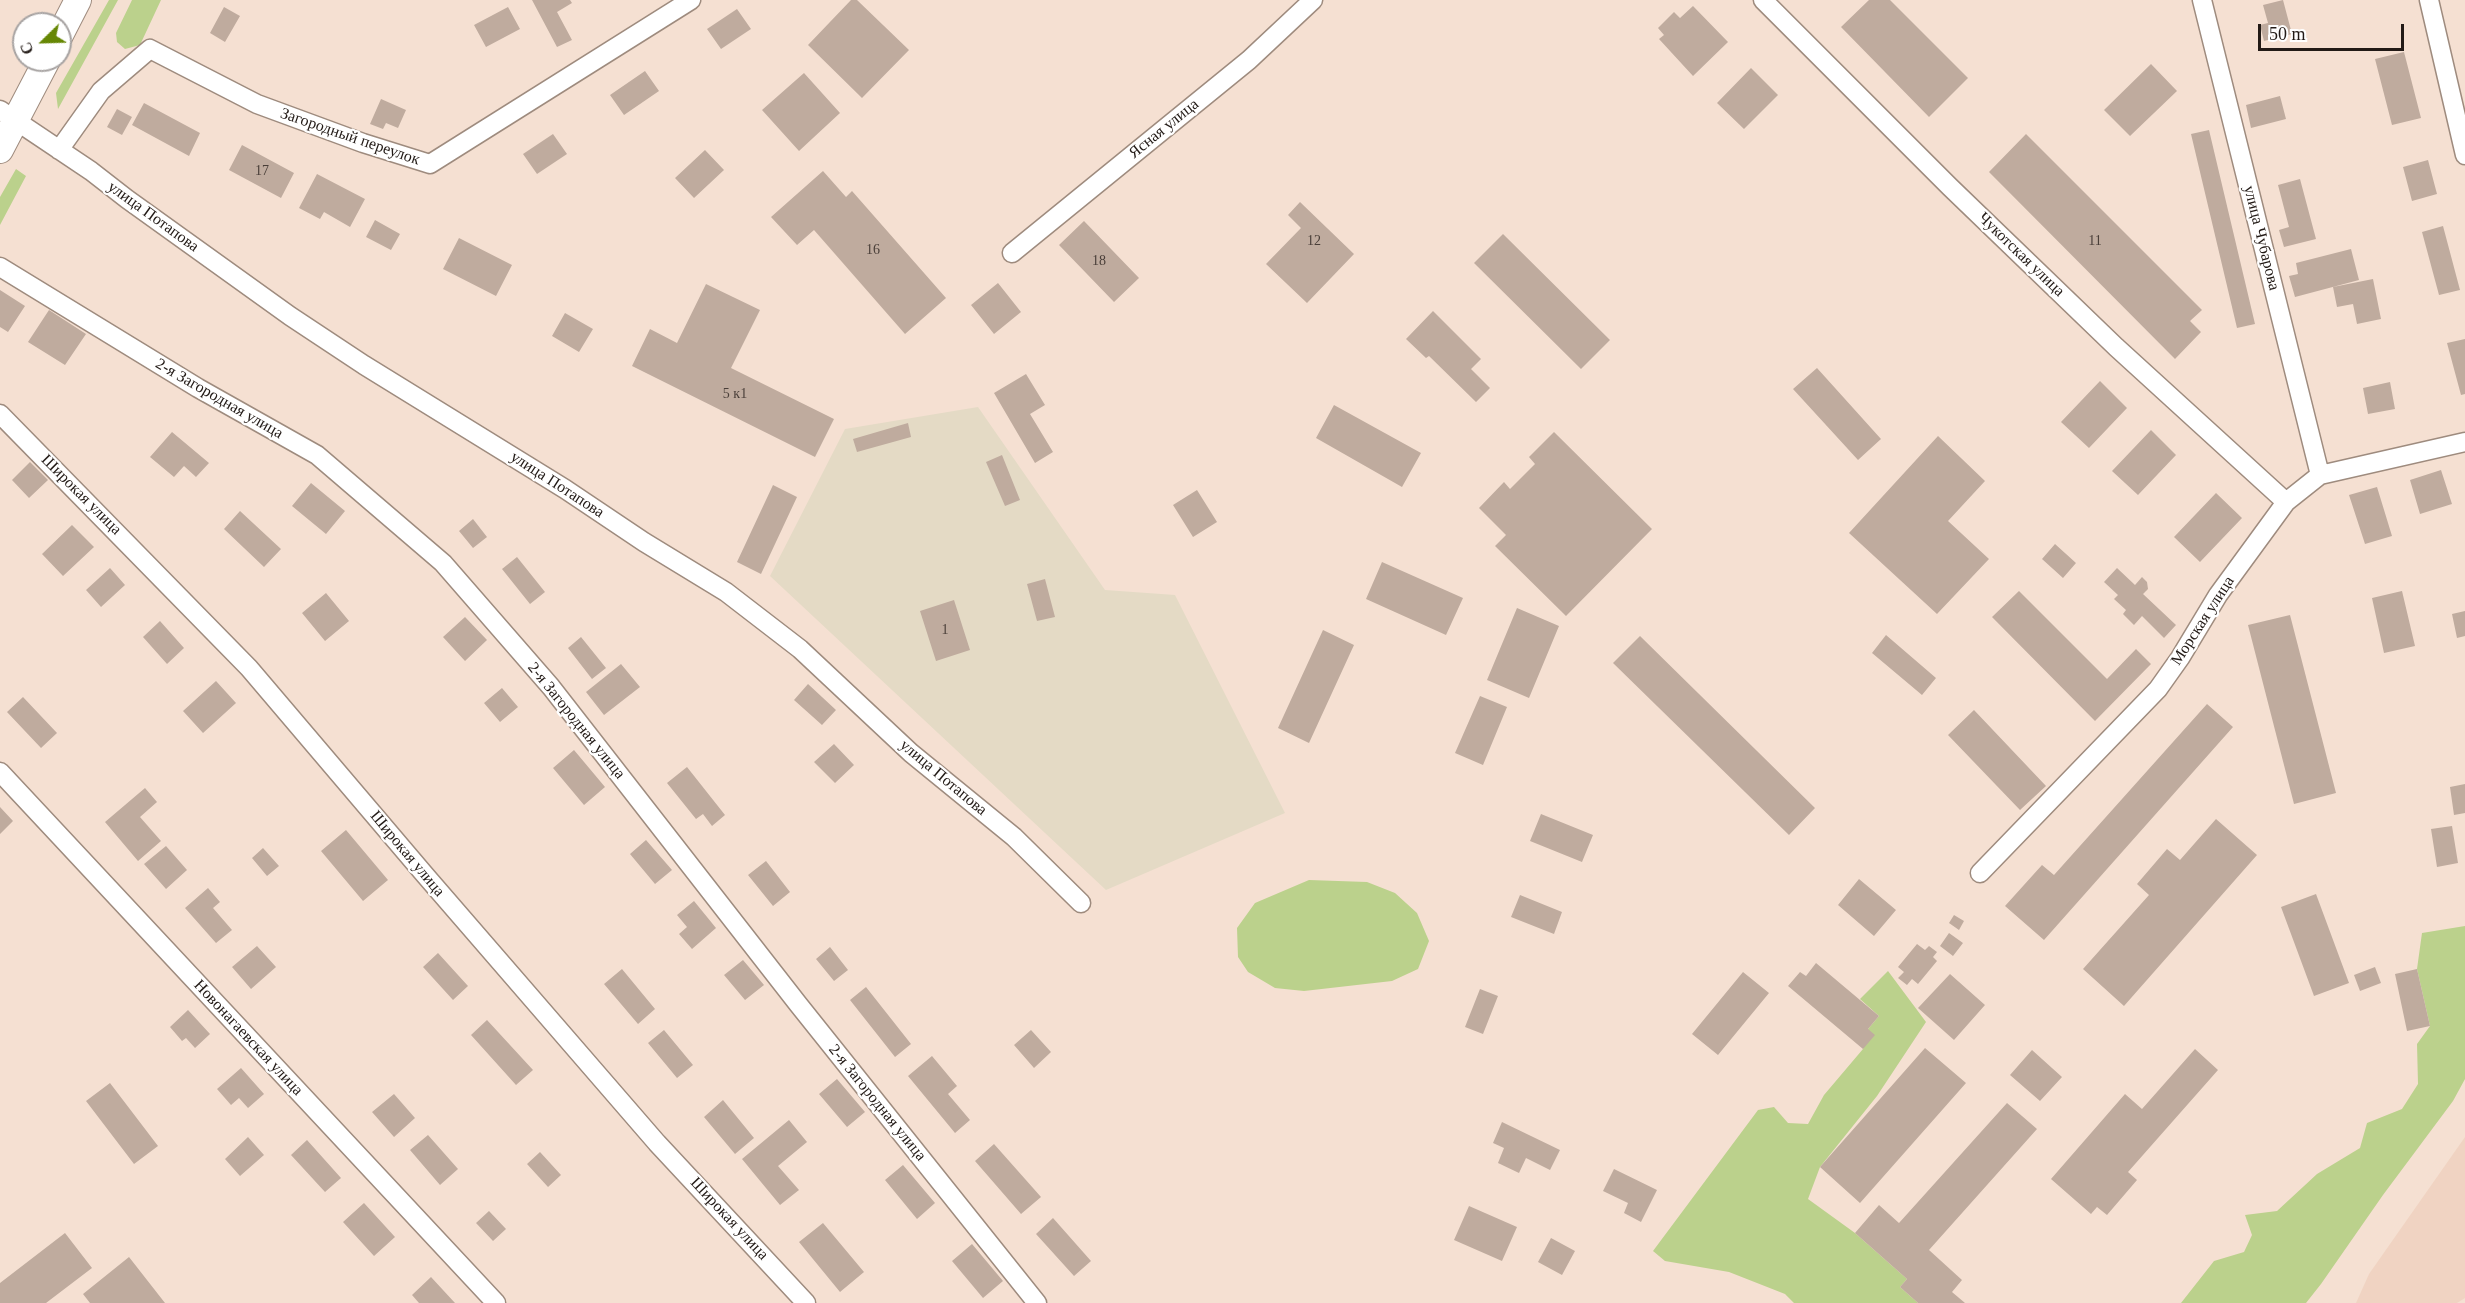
<!DOCTYPE html>
<meta charset="utf-8">
<style>
body{margin:0}
#map{position:relative;width:2465px;height:1303px;overflow:hidden;background:#f5e0d2;font-family:Georgia,serif}
canvas{display:block}
.north{position:absolute;left:12px;top:12px;width:60px;height:60px;box-sizing:border-box;background:#fff;border:2px solid #a7a3a2;border-radius:50%;rotate:247deg;font-size:16px;font-weight:700;line-height:24px;text-align:center;color:#221a16}
.north::after{content:'';display:block;margin:auto;width:21px;height:27px;background:#668704;clip-path:polygon(50% 0,100% 100%,50% 72%,0 100%)}
.scale{position:absolute;left:2258px;top:24px;width:146px;height:27px;box-sizing:border-box;border:3px solid #221a16;border-top:0;padding-left:8px;font-size:18px;line-height:21px;white-space:nowrap;color:#221a16;-webkit-text-stroke:4px #fff;paint-order:stroke}
</style>
<div id="map">
<canvas width="2465" height="1303"></canvas>
<div class="north">С</div>
<div class="scale">50 m</div>
</div>
<script>
const g = document.querySelector('canvas').getContext('2d');
g.lineJoin = 'round';
function paint(path, color) { g.fillStyle = color; g.fill(path, 'evenodd'); }
const toPath = rows => new Path2D(rows.map(r => 'M' + r).join(''));
function trace(path, color, width, dash) { g.strokeStyle = color; g.lineWidth = width; g.lineCap = dash ? 'butt' : 'round'; g.setLineDash(dash || []); g.stroke(path); }
function label(font, color, halo, rows, align = 'center') {
  g.font = font + ' Georgia,serif'; g.lineWidth = 4.5; g.setLineDash([]); g.textBaseline = 'middle'; g.strokeStyle = halo; g.fillStyle = color; for (const [text, x, y, turn = 0] of rows) {
    g.save(); g.translate(x, y); g.rotate((+turn || 0) * Math.PI / 180); g.textAlign = isNaN(turn) ? turn : align; if (halo) g.strokeText(text, 0, 0); g.fillText(text, 0, 0); g.restore();
  }
}
paint(toPath([
 [978,407,1105,590,1175,595,1285,813,1106,890,770,576,845,429]
]), '#e4dac5');
paint(toPath([
 [2465,1137,2465,1298,2457,1303,2356,1303,2369,1274]
]), '#f0d3c2');
paint(toPath([
 [109,0,118,0,58,109,56,93],
 [132,0,161,0,140,45,125,49,117,42,116,33],
 [16,169,26,176,0,225,0,197],
 [1309,880,1367,882,1395,893,1417,913,1429,941,1418,969,1392,981,1304,991,1275,988,1248,972,1238,957,1237,928,1255,903],
 [2465,926,2465,1079,2453,1101,2383,1195,2321,1284,2306,1303,2181,1303,2214,1261,2244,1252,2252,1235,2245,1215,2277,1211,2317,1174,2360,1148,2367,1123,2402,1109,2418,1084,2417,1044,2430,1026,2417,969,2422,933],
 [1888,971,1926,1022,1877,1096,1820,1167,1808,1199,1855,1233,1907,1279,1900,1287,1918,1303,1794,1303,1785,1294,1729,1272,1665,1261,1653,1251,1758,1110,1774,1107,1788,1123,1808,1124,1824,1095,1863,1049,1868,1029,1879,1016,1860,999]
]), '#bbd18c');
paint(toPath([
 [532,0,570,0,572,3,557,12,572,40,557,47],
 [851,0,857,0,909,50,862,98,808,45],
 [1869,0,1890,0,1968,78,1929,117,1841,27],
 [2283,0,2292,34,2264,41,2260,25,2268,23,2263,5],
 [1693,6,1728,42,1693,76,1659,39,1664,35,1658,28,1674,12,1680,18],
 [224,7,240,16,225,42,210,33],
 [508,7,520,29,486,47,474,25],
 [737,9,751,29,721,49,707,29],
 [2404,52,2421,118,2392,125,2375,59],
 [2151,64,2177,91,2130,136,2104,110],
 [1751,68,1778,95,1744,129,1717,103],
 [645,71,659,91,624,115,610,95],
 [804,73,840,113,799,151,762,110],
 [2280,96,2286,119,2251,128,2246,105],
 [381,99,406,110,398,128,386,123,383,129,370,124],
 [144,103,200,133,189,156,132,125],
 [117,109,132,117,122,135,107,127],
 [2209,130,2255,324,2237,328,2191,134],
 [553,134,567,154,537,174,523,154],
 [2026,134,2202,310,2190,321,2201,332,2175,359,1989,172],
 [242,145,294,173,281,198,229,170],
 [705,150,724,170,694,198,675,178],
 [2428,160,2437,194,2412,201,2403,167],
 [823,171,846,197,852,191,946,298,905,334,814,230,797,245,771,217],
 [317,174,365,199,350,227,324,212,320,219,299,208],
 [2300,179,2316,239,2284,247,2279,230,2289,227,2278,185],
 [1300,202,1354,254,1307,303,1266,264,1301,228,1288,215],
 [375,220,400,234,391,250,366,237],
 [1084,221,1139,278,1114,302,1059,245],
 [2443,226,2460,290,2439,295,2422,232],
 [1503,234,1610,340,1581,369,1474,263],
 [459,238,512,265,496,296,443,269],
 [2351,249,2359,280,2295,297,2289,276,2298,274,2296,263],
 [2373,279,2381,319,2357,324,2353,304,2337,307,2333,287],
 [998,283,1021,312,994,334,971,305],
 [706,284,760,310,731,368,834,419,815,457,632,366,650,329,677,343],
 [0,290,25,306,8,332,0,327],
 [49,310,86,334,65,365,28,342],
 [1433,311,1481,359,1471,369,1490,388,1476,402,1429,356,1426,358,1406,339],
 [565,313,593,329,579,352,552,336],
 [2465,339,2465,394,2461,395,2447,343],
 [1817,368,1881,439,1858,460,1793,389],
 [1026,374,1045,405,1030,414,1053,452,1035,463,994,393],
 [2100,381,2127,408,2089,448,2061,422],
 [2390,382,2395,409,2368,414,2363,388],
 [1334,405,1421,453,1402,487,1316,438],
 [908,423,911,437,857,452,853,439],
 [2151,430,2176,455,2138,495,2112,471],
 [172,432,209,463,196,477,184,466,174,477,150,457],
 [1554,432,1652,529,1566,616,1495,546,1506,535,1479,508,1504,482,1510,489,1535,464,1529,457],
 [1938,436,1985,481,1948,521,1989,559,1937,614,1849,533],
 [1002,455,1020,500,1005,506,986,462],
 [30,462,48,480,29,498,12,480],
 [2441,470,2452,504,2420,514,2410,480],
 [311,483,345,511,326,534,292,506],
 [773,485,797,497,761,574,737,562],
 [2377,487,2392,536,2365,544,2349,495],
 [1197,490,1217,522,1193,537,1173,505],
 [2216,493,2242,518,2200,562,2174,537],
 [240,511,281,549,264,567,224,529],
 [473,519,487,537,473,548,459,531],
 [72,525,94,547,63,576,42,554],
 [2055,544,2076,563,2063,578,2042,559],
 [517,557,545,592,530,604,502,569],
 [1382,562,1463,598,1446,635,1366,599],
 [110,568,125,585,101,607,86,590],
 [2117,568,2135,585,2142,577,2147,582,2148,589,2143,594,2176,625,2164,638,2142,616,2134,625,2123,614,2126,610,2114,599,2118,595,2104,582],
 [1045,579,1055,617,1037,621,1027,584],
 [2019,591,2107,679,2136,649,2151,664,2095,721,1992,617],
 [2402,591,2415,646,2384,653,2372,598],
 [326,593,349,621,325,641,302,613],
 [954,600,970,650,936,661,920,611],
 [1517,608,1559,626,1529,698,1487,680],
 [2465,611,2465,636,2457,638,2452,614],
 [2290,615,2336,793,2294,804,2248,625],
 [465,617,487,640,465,661,443,637],
 [160,621,184,648,167,664,143,637],
 [1323,630,1354,645,1309,743,1278,728],
 [1886,635,1936,678,1922,695,1872,653],
 [1640,636,1815,808,1789,835,1613,663],
 [581,637,606,668,592,679,568,648],
 [621,664,640,687,604,715,586,692],
 [216,681,236,703,203,733,183,711],
 [808,684,836,710,822,725,794,700],
 [502,688,518,707,500,722,484,703],
 [1480,696,1507,707,1483,765,1455,753],
 [23,697,57,733,41,748,7,712],
 [2207,704,2233,727,2044,940,2005,906,2042,865,2054,875],
 [1974,710,2046,786,2020,810,1948,735],
 [834,744,854,765,835,783,814,762],
 [574,750,605,787,584,805,553,768],
 [687,767,725,815,712,826,703,814,696,819,667,783],
 [2465,784,2465,813,2454,815,2450,787],
 [145,788,157,802,140,817,161,841,138,861,105,822],
 [0,807,13,821,0,834],
 [1541,814,1593,835,1582,862,1530,841],
 [2216,819,2257,855,2124,1006,2083,969,2149,895,2137,884,2167,849,2180,860],
 [2452,826,2458,863,2437,867,2431,829],
 [346,830,388,880,363,901,321,851],
 [646,840,672,870,655,884,630,854],
 [166,846,187,870,166,889,144,864],
 [263,848,279,866,267,876,252,858],
 [766,861,790,892,773,906,748,875],
 [1859,879,1896,910,1874,936,1838,905],
 [208,888,220,902,213,908,232,930,216,943,185,908],
 [2316,894,2349,983,2314,996,2281,907],
 [1520,895,1562,912,1554,934,1511,917],
 [694,901,716,928,692,949,679,934,687,927,677,915],
 [1954,915,1964,921,1959,930,1949,923],
 [1949,933,1963,943,1953,956,1940,946],
 [1917,944,1925,950,1929,946,1937,952,1933,957,1937,961,1918,984,1912,979,1907,985,1898,978,1904,972,1898,967],
 [257,946,276,967,251,989,232,967],
 [830,947,848,970,834,981,816,959],
 [438,953,468,986,453,1000,423,967],
 [743,960,764,985,745,1000,724,975],
 [1816,963,1879,1016,1868,1029,1875,1035,1863,1049,1788,986,1800,972,1806,976],
 [2375,967,2381,983,2360,991,2354,975],
 [622,969,655,1009,638,1024,604,984],
 [2417,969,2430,1026,2407,1031,2395,974],
 [1743,972,1769,993,1718,1055,1692,1034],
 [1950,974,1985,1005,1954,1040,1918,1008],
 [866,987,911,1044,895,1057,850,1000],
 [1480,989,1498,996,1483,1034,1465,1027],
 [188,1010,210,1034,195,1048,186,1038,182,1041,170,1027],
 [487,1020,533,1070,516,1085,471,1035],
 [664,1030,693,1065,677,1078,648,1043],
 [1031,1030,1051,1052,1034,1068,1014,1045],
 [1925,1048,1966,1083,1860,1203,1820,1167],
 [2195,1049,2218,1070,2128,1172,2137,1180,2107,1215,2097,1207,2091,1214,2051,1179,2125,1094,2142,1109],
 [2032,1050,2062,1077,2040,1101,2010,1075],
 [932,1056,957,1086,948,1094,970,1120,955,1133,908,1076],
 [241,1068,264,1094,248,1108,239,1098,231,1105,217,1089],
 [837,1079,865,1112,847,1127,819,1094],
 [110,1083,158,1146,134,1164,86,1101],
 [394,1094,415,1118,394,1137,372,1112],
 [723,1100,754,1138,735,1154,704,1117],
 [2007,1103,2037,1129,1929,1250,1962,1280,1952,1292,1965,1303,1918,1303,1900,1287,1907,1279,1855,1233,1879,1205,1899,1223],
 [789,1120,807,1142,778,1166,799,1190,780,1205,742,1159],
 [1502,1122,1560,1150,1550,1170,1526,1158,1519,1173,1498,1163,1504,1148,1493,1143],
 [428,1135,458,1169,440,1185,410,1150],
 [248,1137,264,1155,240,1176,225,1159],
 [307,1140,341,1178,325,1192,291,1155],
 [994,1144,1041,1197,1021,1214,975,1161],
 [540,1152,561,1175,548,1187,527,1164],
 [903,1165,935,1203,917,1219,885,1180],
 [1614,1169,1657,1190,1641,1222,1624,1213,1628,1203,1603,1191],
 [364,1203,395,1237,374,1256,343,1222],
 [1469,1206,1517,1227,1502,1261,1454,1240],
 [489,1211,506,1229,493,1241,476,1223],
 [1053,1218,1091,1261,1074,1276,1036,1234],
 [823,1223,864,1272,840,1292,799,1242],
 [65,1233,92,1268,46,1303,0,1303,0,1283],
 [1551,1238,1575,1251,1562,1275,1538,1262],
 [972,1244,1003,1281,983,1298,952,1261],
 [129,1257,165,1303,90,1303,83,1294],
 [431,1277,455,1303,419,1303,412,1295]
]), '#bfab9e');
const street = toPath([
 [1763,0,1950,187,2116,347,2286,502],
 [2202,0,2320,475],
 [2429,0,2465,155],
 [0,110,91,171,127,199,290,316,364,365,565,489,644,542,726,592,800,649,911,753,1014,837,1081,903],
 [59,150,101,91,150,49,257,104,363,143,430,164,691,0],
 [1012,253,1249,60,1313,0],
 [0,267,198,388,317,455,443,563,551,687,798,1004,1037,1303],
 [0,414,249,668,425,875,657,1143,806,1303],
 [0,772,496,1303],
 [1980,873,2158,689,2180,658,2218,595,2286,502,2320,475,2465,442]
]);
const secondary = toPath([
 [60,35,78,0],
 [0,150,47,60]
]);
trace(street, '#9e8b7e', 21);
trace(secondary, '#9e8b7e', 28);
trace(street, '#fff', 18);
trace(secondary, '#fff', 26);
label('14px', '#493e38', null, [
 ["17",262,171],
 ["12",1314,241],
 ["11",2095,241],
 ["16",873,250],
 ["18",1099,261],
 ["5 к1",735,394],
 ["1",945,630]
]);
label('16px', '#221a16', '#fff', [
 ["Ясная улица",1164,129,-39],
 ["Загородный переулок",350,137,19],
 ["улица Потапова",153,217,36],
 ["улица Чубарова",2261,238,76],
 ["Чукотская улица",2021,255,44],
 ["2-я Загородная улица",219,399,30],
 ["улица Потапова",557,485,33],
 ["Широкая улица",81,495,45],
 ["Морская улица",2203,621,-57],
 ["2-я Загородная улица",576,721,51],
 ["улица Потапова",943,778,40],
 ["Широкая улица",407,854,50],
 ["Новонагаевская улица",248,1038,47],
 ["2-я Загородная улица",877,1103,51],
 ["Широкая улица",729,1219,47]
]);
</script>
